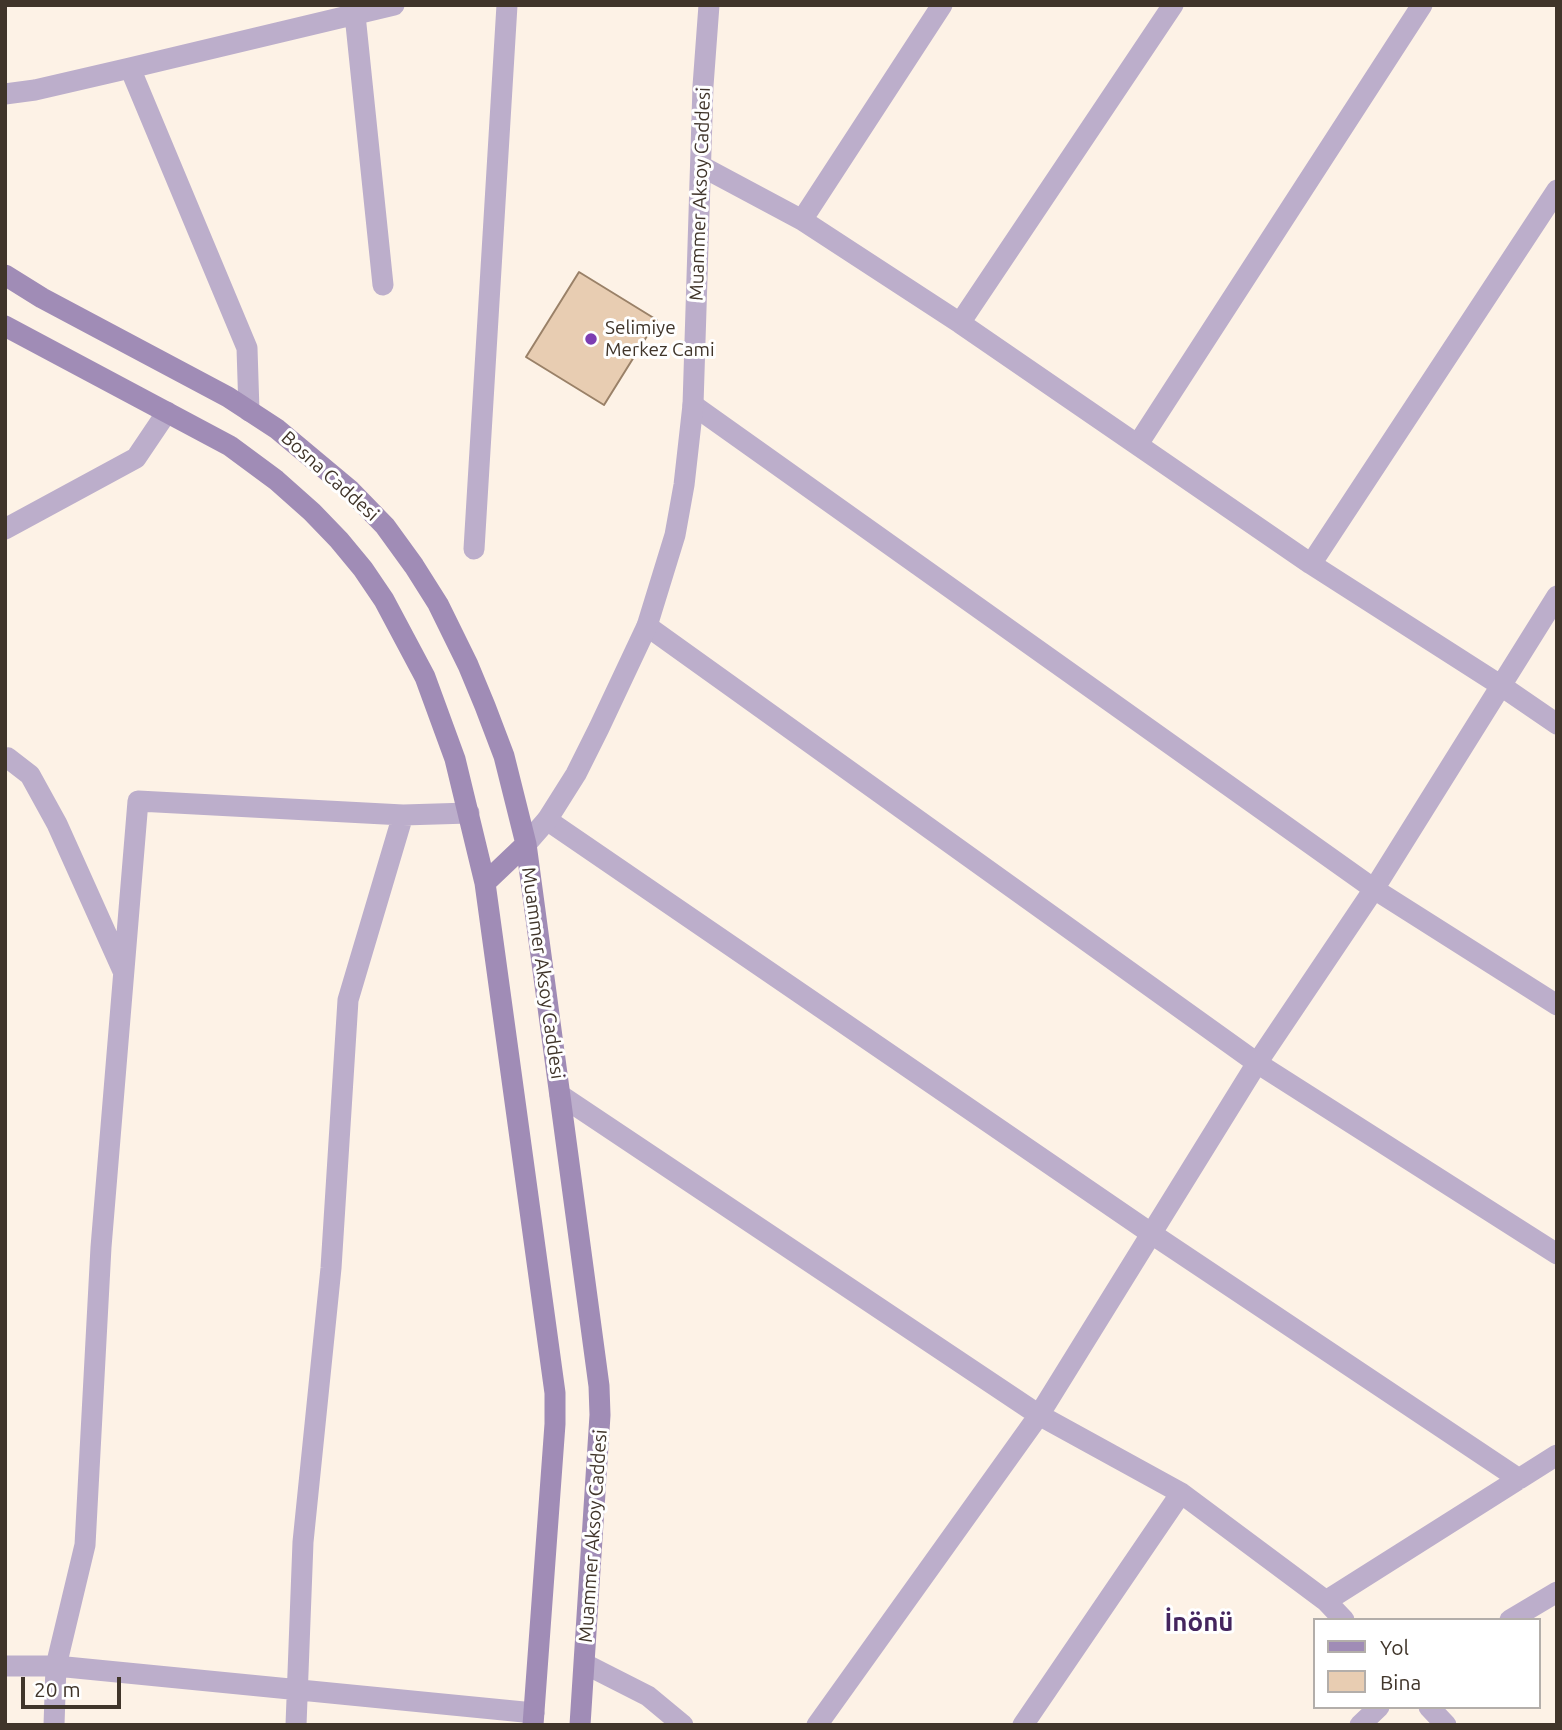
<!DOCTYPE html>
<meta charset="utf-8">
<style>
body{margin:0}
#map{position:relative;width:1562px;height:1730px;overflow:hidden;background:#fdf2e6;font-family:Ubuntu,sans-serif}
canvas{display:block}
.frame{position:absolute;inset:0;border:7px solid #40352a;pointer-events:none}
.legend{position:absolute;left:1313px;top:1618px;width:228px;height:91px;box-sizing:border-box;background:#fff;border:2px solid #b3aeaa;margin:0;padding:9px 12px;list-style:none;font-size:21px;color:#40352a}
.legend li{display:flex;align-items:center;gap:14px;height:35px}
.legend b{width:35px;border:2px solid #b3aeaa}
.scale{position:absolute;left:21px;top:1677px;width:100px;height:32px;box-sizing:border-box;border:4px solid #40352a;border-top:0;padding-left:9px;font-size:21px;line-height:24px;white-space:nowrap;color:#40352a;-webkit-text-stroke:5px #fff;paint-order:stroke}
</style>
<div id="map">
<canvas width="1562" height="1730"></canvas>
<div class="frame"></div>
<ul class="legend">
<li><b style="height:9px;background:#a08cb6"></b>Yol</li>
<li><b style="height:19px;background:#e8cdb2"></b>Bina</li>
</ul>
<div class="scale">20 m</div>
</div>
<script>
const g = document.querySelector('canvas').getContext('2d');
g.lineJoin = 'round';
function paint(path, color) { g.fillStyle = color; g.fill(path, 'evenodd'); }
const toPath = rows => new Path2D(rows.map(r => 'M' + r).join(''));
function trace(path, color, width, dash) { g.strokeStyle = color; g.lineWidth = width; g.lineCap = dash ? 'butt' : 'round'; g.setLineDash(dash || []); g.stroke(path); }
function label(font, color, halo, rows, align = 'center') {
  g.font = font + ' Ubuntu,sans-serif'; g.lineWidth = 6; g.setLineDash([]); g.textBaseline = 'middle'; g.strokeStyle = halo; g.fillStyle = color; for (const [text, x, y, turn = 0] of rows) {
    g.save(); g.translate(x, y); g.rotate((+turn || 0) * Math.PI / 180); g.textAlign = isNaN(turn) ? turn : align; if (halo) g.strokeText(text, 0, 0); g.fillText(text, 0, 0); g.restore();
  }
}
const building = toPath([
 [579,272,657,320,604,405,526,357,579,272]
]);
paint(building, '#e8cdb2');
trace(building, '#9a8168', 2);
trace(toPath([
 [355,15,383,285],
 [130,68,247,348,249,411],
 [5,94,35,90,130,68,394,5],
 [701,166,802,220,960,323,1311,564,1500,685,1557,724],
 [802,220,942,5],
 [960,323,1173,5],
 [693,405,1374,889,1557,1005],
 [1138,444,1422,5],
 [5,529,136,458,167,412],
 [474,549,507,5],
 [1311,564,1557,190],
 [647,626,1257,1063,1557,1254],
 [5,760,8,758,30,775,57,824,123,971],
 [547,820,1152,1234,1519,1479],
 [560,1095,1039,1415,1181,1493,1326,1601,1344,1620],
 [1326,1601,1557,1455],
 [1510,1620,1557,1592],
 [585,1664,648,1696,683,1725],
 [5,1666,56,1666,534,1713],
 [1429,1707,1446,1725],
 [54,1725,56,1666,85,1545,101,1247,138,801,403,815,469,813],
 [296,1725,303,1542,331,1268,348,1000,403,815],
 [817,1725,1039,1415,1257,1063,1374,889,1557,596],
 [1023,1725,1181,1493],
 [1360,1725,1379,1707]
]), '#bcaecb', 21);
trace(toPath([
 [526,844,547,820,576,774,599,728,647,626,675,535,684,485,693,405,703,86,709,5]
]), '#bcaecb', 21);
trace(toPath([
 [5,275,42,298,228,397,277,429,350,490,385,526,414,566,438,604,468,665,485,706,504,756,526,844,599,1386,600,1415,580,1725],
 [5,326,230,446,276,480,312,512,339,540,363,569,384,600,425,677,455,759,485,883],
 [526,844,485,883,555,1393,555,1424,533,1725]
]), '#a08cb6', 21);
for (const [x, y, r, color] of [
 [591,339,7,"#7d3db2"]
]) { const dot = new Path2D(); dot.arc(x, y, r, 0, 2 * Math.PI); g.fillStyle = color; g.fill(dot); trace(dot, '#fff', 2.5); }
label('19px', '#40352a', '#fff', [
 ["Muammer Aksoy Caddesi",700,194,-88],
 ["Bosna Caddesi",330,476,42],
 ["Muammer Aksoy Caddesi",543,973,82],
 ["Muammer Aksoy Caddesi",593,1536,-86]
]);
label('19px', '#40352a', '#fff', [
 ["Selimiye",605,328],
 ["Merkez Cami",605,350]
], 'left');
label('bold 26px', '#44255e', '#fff', [
 ["İnönü",1199,1622]
]);
</script>
